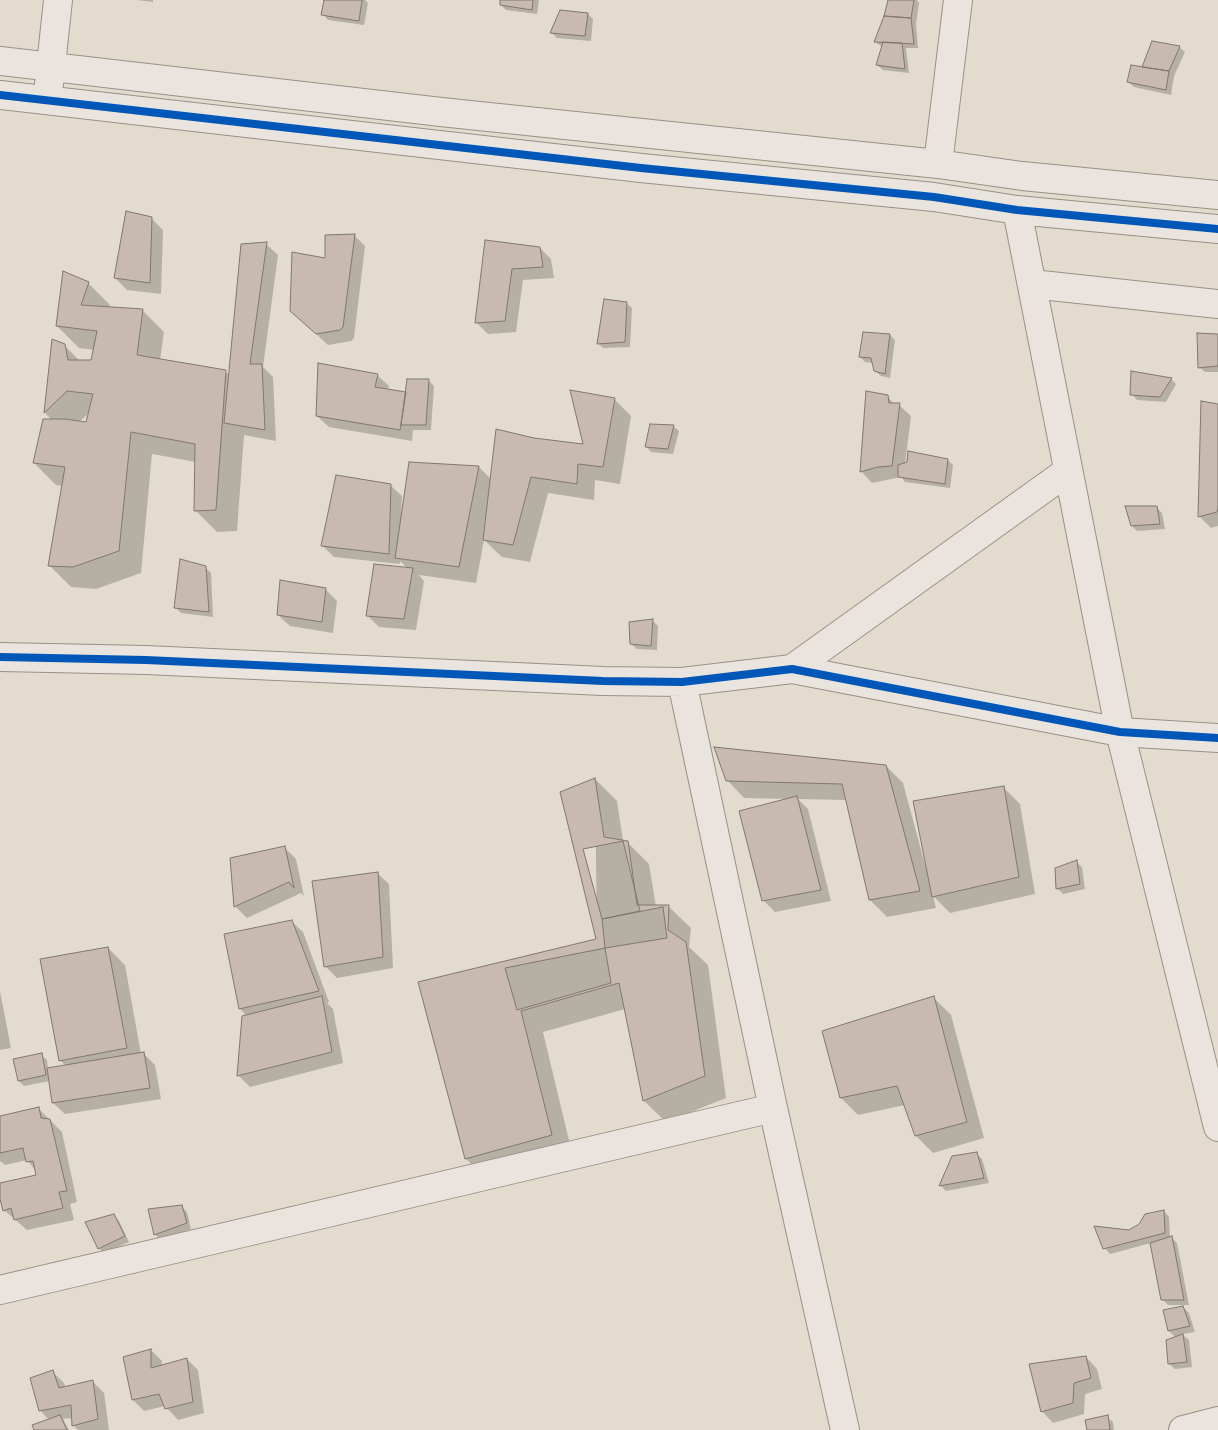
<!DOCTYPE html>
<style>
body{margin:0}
canvas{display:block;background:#e3dbcd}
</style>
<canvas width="1218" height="1430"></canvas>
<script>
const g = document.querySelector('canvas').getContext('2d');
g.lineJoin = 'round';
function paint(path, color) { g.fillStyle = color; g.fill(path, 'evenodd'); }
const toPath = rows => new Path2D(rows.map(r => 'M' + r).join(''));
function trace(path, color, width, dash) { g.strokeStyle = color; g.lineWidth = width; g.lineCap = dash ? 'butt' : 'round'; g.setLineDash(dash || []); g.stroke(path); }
paint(toPath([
 [137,0,153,0,153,2],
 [325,0,365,0,368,3,364,25,328,20,323,14],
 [502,0,539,0,537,14,506,10,501,5],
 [889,0,917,0,919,3,916,24,918,48,906,48,909,73,883,70,877,65,883,47,875,42,885,16],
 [561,11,588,14,593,19,591,41,557,38,551,32],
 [1179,47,1185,52,1174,76,1171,95,1134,87,1128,82,1143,68],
 [151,218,163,230,161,294,127,290,115,278],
 [354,235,365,246,354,338,351,341,328,345,303,322,326,259],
 [486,241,540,248,551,259,554,278,523,280,516,332,488,334,476,322],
 [266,244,278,255,263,367,273,377,276,441,244,435,237,531,217,532,195,510,196,462,152,454,141,573,96,589,71,587,50,566,64,486,56,485,34,463,52,420,45,413,53,341,64,345,81,362,92,361,95,350,79,348,57,326,88,283,110,305,109,308,142,310,164,332,160,360,225,371,230,376],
 [90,412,87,423,79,422],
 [626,303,632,308,630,347,603,348,598,343],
 [890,335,895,340,890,378,881,376,875,371,873,363,865,362,860,357],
 [1218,335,1218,372,1205,372,1199,367],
 [377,375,389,386,388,390,407,394,428,380,434,386,431,430,413,430,412,441,329,427,317,416],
 [1171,379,1176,384,1166,402,1137,400,1132,394],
 [887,396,895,405,899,405,911,416,905,464,948,460,953,465,950,488,905,482,901,477,872,483,861,471],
 [614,399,631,416,620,484,595,480,594,500,548,493,530,562,502,557,484,540,476,583,419,575,424,581,416,630,379,627,368,616,408,569,400,561,400,564,334,557,323,546,390,485,402,496,401,512,403,513,410,463,479,467,491,479,534,439,585,446],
 [1218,405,1218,526,1211,528,1200,517],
 [673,426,679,431,673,454,651,452,646,446],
 [1156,507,1162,513,1165,529,1137,531,1132,526],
 [205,567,211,573,213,617,181,613,175,607],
 [325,589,337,601,333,633,290,626,278,615],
 [653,621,658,626,657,650,637,649,631,644],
 [886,766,903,783,927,872,1003,787,1020,804,1035,894,950,913,933,896,936,908,887,917,870,900,847,800,798,799,808,809,831,901,775,912,764,901,788,799,744,798,727,780],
 [595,779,617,801,623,841,627,842,649,864,656,907,669,907,691,928,689,947,708,965,726,1098,666,1122,644,1101,625,1009,543,1032,573,1157,488,1180,466,1159,419,983,597,940],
 [284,847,296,859,304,896,301,893,247,918,236,907,232,859],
 [1076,862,1082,867,1085,889,1063,894,1057,888],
 [377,873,389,884,393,968,337,978,325,966],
 [291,921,303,932,329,1002,327,1003,333,1009,343,1063,250,1087,238,1075,247,1016,240,1009],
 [108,948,125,965,141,1054,144,1054,155,1065,161,1099,65,1114,53,1103,50,1081,24,1086,19,1081,41,1055,47,1060,48,1069,66,1066,60,1060],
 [0,991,11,1048,0,1050],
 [934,998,951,1015,984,1138,933,1153,916,1136,905,1105,858,1115,841,1098],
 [38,1108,62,1132,77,1202,70,1204,74,1220,27,1230,4,1210,0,1193,0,1185,38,1176,36,1171,27,1160,5,1165,0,1161,0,1117],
 [976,1153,982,1159,989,1183,946,1191,941,1186,953,1157],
 [181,1206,187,1212,191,1229,160,1240,155,1234],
 [1164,1211,1169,1217,1170,1238,1171,1237,1177,1243,1189,1305,1168,1305,1162,1299,1151,1243,1110,1254,1105,1248],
 [114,1216,119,1221,129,1242,104,1253,99,1248],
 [1183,1307,1189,1313,1195,1332,1182,1334,1189,1340,1192,1367,1175,1369,1169,1364,1176,1338,1169,1331],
 [151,1350,162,1361,162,1367,187,1359,198,1370,204,1413,178,1420,165,1406,144,1411,133,1400],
 [1086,1357,1097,1369,1102,1389,1085,1394,1084,1414,1053,1423,1042,1411],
 [52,1371,64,1383,66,1388,92,1381,104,1393,109,1430,78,1430,73,1425,73,1418,63,1419,69,1430,36,1430,49,1420,40,1410],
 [1107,1417,1113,1422,1114,1430,1089,1430]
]), '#0003');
const building = toPath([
 [324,0,362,0,359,21,321,15,324,0],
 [500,0,533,0,532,10,500,5,500,0],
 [888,0,914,0,911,18,884,16,888,0],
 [560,10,588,13,585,36,550,33,560,10],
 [884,16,911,18,914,44,874,42,884,16],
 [1152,41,1180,46,1169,71,1142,67,1152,41],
 [883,42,902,43,905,69,876,65,883,42],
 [1131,65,1169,71,1166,90,1127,82,1131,65],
 [126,211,152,217,150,283,114,278,126,211],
 [355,234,343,327,340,330,316,334,290,311,292,252,325,258,325,235,355,234],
 [485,240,540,247,543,267,512,269,505,321,475,323,485,240],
 [267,242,250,364,262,364,265,430,224,423,241,244,267,242],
 [63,271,89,282,81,305,143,309,137,355,226,370,216,510,194,511,195,444,131,432,119,551,73,567,48,566,65,467,33,463,43,419,65,419,86,422,93,394,67,391,44,413,52,339,65,344,68,360,91,360,97,331,56,326,63,271],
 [604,299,627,302,625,342,597,344,604,299],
 [863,332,890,334,885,374,874,371,871,358,859,357,863,332],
 [1197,333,1218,334,1218,366,1198,368,1197,333],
 [318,363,378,374,375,387,406,392,400,430,316,416,318,363],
 [1131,371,1172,378,1160,397,1130,395,1131,371],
 [407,379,429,379,426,425,401,425,407,379],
 [570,390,615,398,603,467,578,464,577,484,531,477,513,545,483,540,496,429,534,438,583,444,570,390],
 [866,391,888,395,889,403,900,403,892,466,878,467,860,472,866,391],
 [1201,401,1218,404,1218,507,1217,512,1198,517,1201,401],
 [650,424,674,425,668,449,645,447,650,424],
 [908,451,948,459,945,484,898,477,898,465,907,462,908,451],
 [409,462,479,466,459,567,395,558,409,462],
 [336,475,391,484,389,554,321,546,336,475],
 [1125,506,1157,506,1160,524,1131,526,1125,506],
 [180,559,206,566,209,612,174,608,180,559],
 [374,564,413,568,404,619,366,616,374,564],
 [280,580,326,588,322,622,277,615,280,580],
 [653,619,651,646,630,644,629,622,653,619],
 [714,747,886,765,920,891,869,900,842,784,726,781,714,747],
 [595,778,604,837,628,841,637,905,669,905,668,930,686,942,705,1076,643,1101,619,983,521,1011,552,1135,465,1159,418,982,596,939,560,792,595,778],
 [1004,786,1019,877,932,897,913,801,1004,786],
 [797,796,821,890,762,901,739,811,797,796],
 [623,841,640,911,602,919,583,849,623,841],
 [285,846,294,888,289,882,234,907,230,858,285,846],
 [1077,860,1080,884,1056,889,1055,868,1077,860],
 [378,872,383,957,324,967,312,881,378,872],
 [663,907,667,938,605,948,602,919,663,907],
 [292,920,319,991,239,1009,224,934,292,920],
 [108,947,127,1048,59,1061,40,959,108,947],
 [605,948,611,983,517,1010,505,968,605,948],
 [322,996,332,1052,237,1076,242,1016,322,996],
 [934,996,967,1122,915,1136,897,1086,840,1098,822,1031,934,996],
 [144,1052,150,1088,52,1103,47,1068,144,1052],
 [42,1053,46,1075,18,1081,13,1059,42,1053],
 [39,1107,41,1118,50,1119,67,1191,59,1192,63,1208,14,1220,11,1208,3,1211,0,1199,0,1183,36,1175,33,1161,26,1162,23,1148,0,1153,0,1116,39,1107],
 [977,1152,984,1178,939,1186,952,1156,977,1152],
 [182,1205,187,1223,154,1235,148,1209,182,1205],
 [1164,1210,1165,1233,1103,1249,1094,1226,1129,1230,1139,1224,1145,1214,1164,1210],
 [114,1214,125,1236,98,1249,85,1222,114,1214],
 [1172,1236,1184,1300,1161,1300,1150,1243,1172,1236],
 [1183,1306,1190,1326,1168,1331,1163,1310,1183,1306],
 [1183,1334,1187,1362,1168,1364,1166,1340,1183,1334],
 [151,1349,151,1368,187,1358,193,1402,165,1409,159,1394,132,1400,123,1357,151,1349],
 [1086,1356,1091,1378,1074,1383,1073,1403,1041,1412,1029,1364,1086,1356],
 [53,1370,59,1388,93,1380,98,1419,72,1426,71,1405,39,1411,30,1378,53,1370],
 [60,1415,67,1430,34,1430,32,1425,60,1415],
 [1108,1415,1110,1430,1087,1430,1085,1420,1108,1415]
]);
paint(building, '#c9bab0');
trace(building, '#81776e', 1);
const minor = toPath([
 [0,61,441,112,938,164,1022,176,1218,195],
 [49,84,58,0],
 [0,95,641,168,934,197,1017,210,1218,229],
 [938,164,958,0],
 [1017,210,1120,732,1218,1127],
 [1032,284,1218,304],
 [0,657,146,660,603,681,682,682,792,669,1120,732,1218,738],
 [792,669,1068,471],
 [682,682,773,1108,845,1430],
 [0,1290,773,1108],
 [1183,1430,1218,1421]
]);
trace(minor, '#999086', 30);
trace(minor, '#e9e5de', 28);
trace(toPath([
 [0,95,641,168,934,197,1017,210,1218,229],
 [0,657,146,660,603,681,682,682,792,669,1120,732,1218,738]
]), '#0057b8', 8);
</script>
